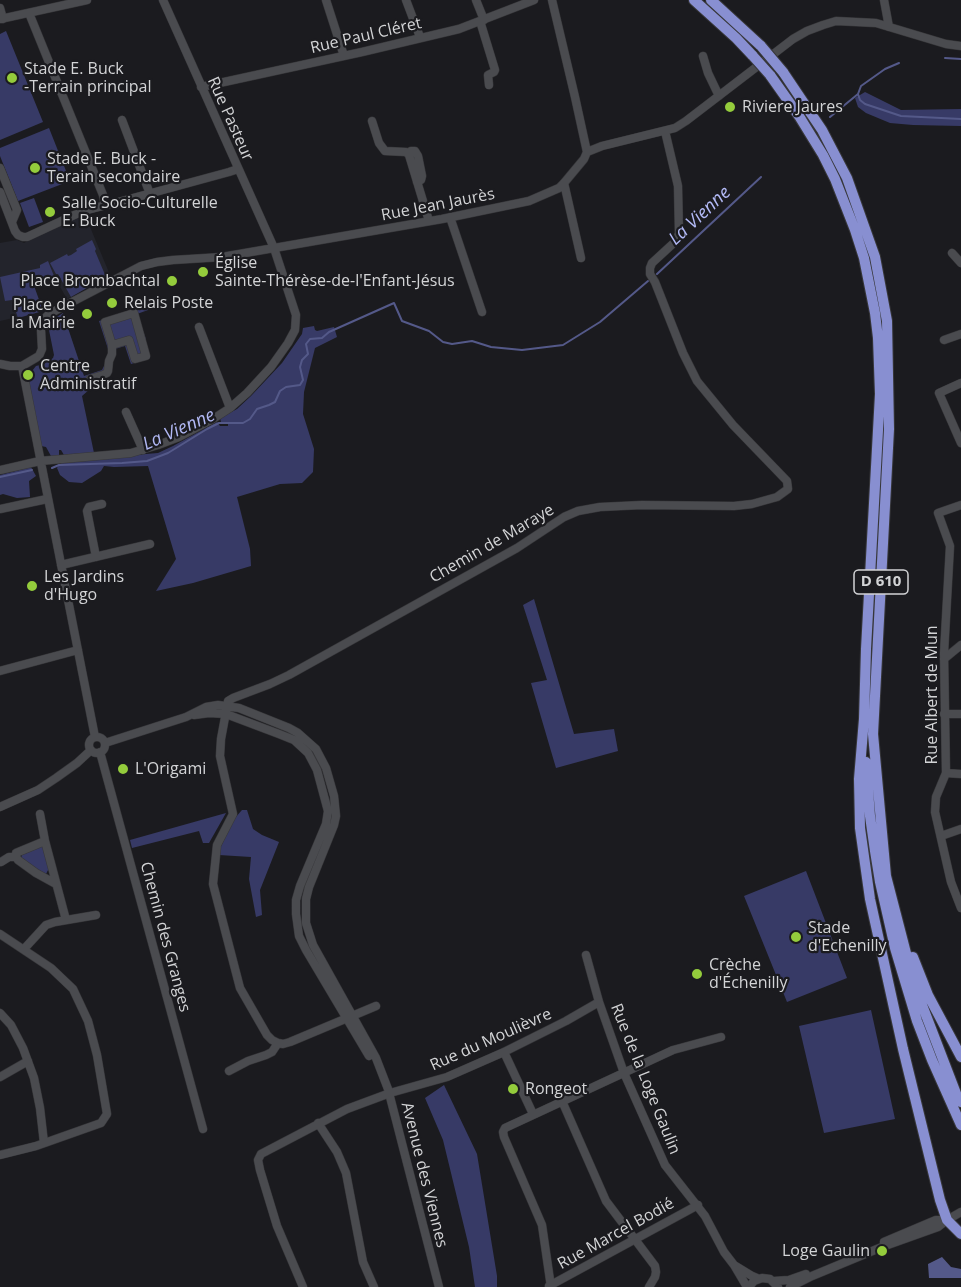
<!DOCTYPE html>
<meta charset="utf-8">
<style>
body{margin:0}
canvas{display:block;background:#1b1b1f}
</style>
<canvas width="961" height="1287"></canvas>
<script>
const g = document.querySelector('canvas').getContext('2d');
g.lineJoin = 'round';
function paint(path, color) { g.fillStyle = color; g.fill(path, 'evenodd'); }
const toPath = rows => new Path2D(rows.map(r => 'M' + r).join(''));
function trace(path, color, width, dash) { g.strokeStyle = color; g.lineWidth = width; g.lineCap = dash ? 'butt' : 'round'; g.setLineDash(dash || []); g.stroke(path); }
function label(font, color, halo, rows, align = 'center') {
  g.font = font + ' "Open Sans",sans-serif'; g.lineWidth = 4.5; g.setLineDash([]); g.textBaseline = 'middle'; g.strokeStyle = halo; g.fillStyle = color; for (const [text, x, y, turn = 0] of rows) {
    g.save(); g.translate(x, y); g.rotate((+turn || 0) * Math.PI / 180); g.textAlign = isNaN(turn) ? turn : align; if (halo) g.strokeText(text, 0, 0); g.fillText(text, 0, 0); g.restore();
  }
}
paint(toPath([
 [85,215,110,275,67,299,54,276,33,283,43,311,0,321,0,243,17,240,24,243,35,237]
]), '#23242c');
paint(toPath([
 [6,31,43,122,0,140,0,34],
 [865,92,901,110,961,109,961,126,913,125,890,123,866,113,858,107,855,98],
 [49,128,70,181,18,201,0,156,0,148],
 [34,198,43,222,29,227,20,203],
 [92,240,96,249,95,251,106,277,71,297,58,274,56,274,50,263,67,254,68,256,71,255,77,251,76,249],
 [48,261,54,276,33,283,43,311,18,318,12,300,5,301,0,277,40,268,40,265],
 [162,300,163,303,148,307,148,310,137,314,146,339,144,340,150,358,131,364,125,346,115,349,111,360,112,372,108,377,90,384,90,389,82,396,94,453,64,455,61,450,59,450,59,456,51,456,46,447,41,446,28,376,36,366,44,364,53,358,54,355,48,325,52,320,63,313,84,376,102,370,106,362,109,352,99,321,135,311,137,308],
 [314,326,315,330,317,331,334,327,337,337,315,348,304,392,303,414,314,449,313,472,302,483,280,484,237,497,250,549,251,566,193,583,156,591,176,559,148,466,114,467,104,466,101,471,82,483,69,482,60,475,57,468,59,465,64,461,158,453,173,446,217,422,220,426,228,426,228,422,221,422,220,418,237,409,251,396,282,363,302,334,303,328],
 [31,467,36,476,29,481,30,497,17,498,3,494,0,495,0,475],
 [534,599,574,734,614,729,618,751,556,768,531,683,547,680,523,605],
 [242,810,247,810,253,829,262,835,279,842,260,890,262,915,256,917,249,879,251,857,219,855,220,848,235,818],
 [226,813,209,843,203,843,199,831,132,848,130,840],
 [41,846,43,847,49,868,46,874,44,874,22,860,21,858,22,855],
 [806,871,847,978,787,1002,744,896],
 [871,1010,895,1119,824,1133,799,1026],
 [444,1085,477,1154,497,1276,497,1287,475,1287,469,1247,443,1140,425,1098]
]), '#373a66');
paint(toPath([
 [942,1257,951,1267,961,1269,961,1278,929,1278,928,1264]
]), '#545989');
trace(toPath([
 [945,58,961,59],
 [858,94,860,100,865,104,901,116,961,119],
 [830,117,858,94,861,86,885,69,899,63],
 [657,274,761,177],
 [52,468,59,465,122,463,147,461,168,453,207,429,219,423,243,423,250,419,257,409,269,405,275,402,280,391,286,387,300,385,303,380,300,367,302,360,308,354,306,344,310,339,322,338,329,332,394,303,402,321,429,331,443,342,452,344,472,341,491,347,522,350,563,345,600,322,648,281],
 [0,477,32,470]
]), '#545989', 2);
const minor = toPath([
 [326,0,344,56],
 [406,0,420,37],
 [476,0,484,20],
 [552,0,575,97,587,152],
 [884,0,889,27],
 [0,8,3,19],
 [29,13,103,195,105,205],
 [0,19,87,0],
 [480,21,495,70,494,72,488,75,489,85],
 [703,56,708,73,719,96],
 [201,87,362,52,459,29,534,0],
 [122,120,150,194],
 [372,121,379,143,385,151,406,152,409,155,429,221],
 [409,155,411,151,415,151,418,156,422,176,421,180,417,182],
 [0,168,17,210,12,222],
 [564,183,581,258],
 [0,192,15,231,18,235,23,237,27,237,83,211,126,200,229,172,238,169],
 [450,217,482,312],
 [952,253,961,263],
 [199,327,230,408],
 [944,340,961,334],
 [0,364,10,366,22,366,39,356,42,349,41,330,42,321,49,314,141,266,157,262,173,260,222,257,442,219,529,201,559,188,564,183,584,159,587,152,602,146,675,128,686,121,793,39,807,31,823,25,836,21,876,23,946,44,961,46],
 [22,366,95,737],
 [90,379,103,375,107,373,108,371,109,361,112,354,112,345,105,322,134,313,146,356,135,359,129,340,112,345],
 [961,383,939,393,961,443],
 [126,412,143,450],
 [0,470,40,461,131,453,158,445,179,437,213,419,230,408,247,393,271,367,288,343,295,330,296,315,274,248,163,0],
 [961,505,938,513,950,546,944,653,946,773,936,797,935,812,951,882,961,908],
 [0,509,47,499],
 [96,557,87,511,89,507,102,504],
 [61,565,150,544],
 [944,659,961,645],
 [0,671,78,650],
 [944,714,961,714],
 [194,715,209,713,226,714,279,734,294,740,308,753,317,770,328,811,326,824,300,886,296,900,296,914,299,936,306,950,369,1056],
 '89 745a8 8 0 1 1 16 0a8 8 0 1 1-16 0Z',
 [105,743,186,717,206,707,218,705,239,708,289,728,298,733,316,749,326,768,334,796,336,816,334,825,309,887,306,899,306,923,313,945,376,1058,388,1089,439,1287],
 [100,752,203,1129],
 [946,773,961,774],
 [0,807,38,790,56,778,77,763,91,750],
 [40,814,45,841],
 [941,836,961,829],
 [1,862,9,857,16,857],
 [56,884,36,873,18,860,16,857,16,853,45,841,66,920],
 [0,934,51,968,73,989,88,1021,97,1055,107,1114,101,1123,36,1146,0,1155],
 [24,949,46,925,55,922,96,915],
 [586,955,599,1002,624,1073,665,1165,705,1216,724,1252,734,1265],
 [0,1013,11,1025,23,1048,34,1078,40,1108,44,1143],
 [278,1043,272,1040,267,1035,240,988,213,884,217,845,233,814,220,756,221,739,228,701,233,698,270,684,289,675,517,548,564,517,578,511,600,507,642,505,734,506,752,504,777,497,788,489,787,481,733,425,697,381,683,353,655,282,650,274,650,268,652,263,677,240,679,233,678,186,665,131],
 [504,1052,533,1114],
 [229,1071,248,1061,266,1055,272,1052,278,1043,283,1044,290,1042,376,1006],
 [0,1077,28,1061],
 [562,1101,606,1201,655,1266,656,1272,655,1277,649,1287],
 [318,1123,337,1152,346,1173,363,1262,374,1287],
 [884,1242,936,1220,947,1220],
 [774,1281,789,1280,806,1274],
 [549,1286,698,1205],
 [303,1287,277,1226,260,1170,258,1160,261,1154,347,1109,390,1093,447,1077,504,1052,566,1021,599,1002],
 [551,1287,542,1225,504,1137,503,1132,505,1128,673,1050,721,1037],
 [747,1287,734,1265,752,1276,759,1279],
 [749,1287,754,1281,762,1278,770,1279,778,1287],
 [790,1287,812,1276,882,1247,938,1227,947,1220,961,1212]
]);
const highway = toPath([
 [694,0,736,38,753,56],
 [711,0,761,46],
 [783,72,822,130,847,178,875,257,887,321,889,429,873,734,886,876,914,984,957,1096,961,1102],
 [770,75,799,116,823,155,835,179,855,230,864,258,875,313,878,338,880,394,866,649,864,719,859,779,860,828,870,899,903,1049,940,1200,947,1220,961,1234],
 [866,762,870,816,875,851,880,882,895,948,917,1021,932,1060,961,1125],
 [913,957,928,995,961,1057]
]);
trace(minor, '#37373a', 9);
trace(highway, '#37373a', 12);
trace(minor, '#4a4b4f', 8);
trace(highway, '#888fd1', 10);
const highwayBridge = toPath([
 [761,46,783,72],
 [753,56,770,75]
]);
trace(highwayBridge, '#37373a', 12, []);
trace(highwayBridge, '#888fd1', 10);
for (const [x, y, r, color] of [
 [12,78,6,"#94cc3c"],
 [730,107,6,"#94cc3c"],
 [35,168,6,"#94cc3c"],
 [50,212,6,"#94cc3c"],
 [203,272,6,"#94cc3c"],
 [172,281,6,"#94cc3c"],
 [112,303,6,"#94cc3c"],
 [87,314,6,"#94cc3c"],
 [28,375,6,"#94cc3c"],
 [32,586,6,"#94cc3c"],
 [123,769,6,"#94cc3c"],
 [796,937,6,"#94cc3c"],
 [697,974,6,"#94cc3c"],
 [513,1089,6,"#94cc3c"],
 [882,1251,6,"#94cc3c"]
]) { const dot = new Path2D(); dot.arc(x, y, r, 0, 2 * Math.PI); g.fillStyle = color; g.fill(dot); trace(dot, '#1b1b1f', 2); }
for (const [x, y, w] of [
 [881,582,54]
]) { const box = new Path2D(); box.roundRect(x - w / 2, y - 12, w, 24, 4.5); g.fillStyle = '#1b1b1f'; g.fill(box); trace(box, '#d3d4d6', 1.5); }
label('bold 15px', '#d3d4d6', null, [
 ["D 610",881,582]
]);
label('16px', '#d3d4d6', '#1b1b1f', [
 ["Rue Paul Cléret",366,36,-13],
 ["Rue Pasteur",230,119,66],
 ["Rue Jean Jaurès",438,205,-11],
 ["Chemin de Maraye",492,544,-30],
 ["Rue Albert de Mun",932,695,-90],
 ["Chemin des Granges",165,937,75],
 ["Rue du Moulièvre",491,1040,-24],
 ["Rue de la Loge Gaulin",645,1079,68],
 ["Avenue des Viennes",424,1175,76],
 ["Rue Marcel Bodié",616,1234,-29]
]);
label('16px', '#d3d4d6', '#1b1b1f', [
 ["Stade E. Buck",24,69],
 ["-Terrain principal",24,87],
 ["Riviere Jaures",742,107],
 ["Stade E. Buck -",47,159],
 ["Terain secondaire",47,177],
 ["Salle Socio-Culturelle",62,203],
 ["E. Buck",62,221],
 ["Église",215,263],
 ["Sainte-Thérèse-de-l'Enfant-Jésus",215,281],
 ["Place Brombachtal",160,281,"right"],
 ["Relais Poste",124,303],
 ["Place de",75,305,"right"],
 ["la Mairie",75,323,"right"],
 ["Centre",40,366],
 ["Administratif",40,384],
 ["Les Jardins",44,577],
 ["d'Hugo",44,595],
 ["L'Origami",135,769],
 ["Stade",808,928],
 ["d'Echenilly",808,946],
 ["Crèche",709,965],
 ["d'Échenilly",709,983],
 ["Rongeot",525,1089],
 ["Loge Gaulin",870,1251,"right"]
], 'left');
label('italic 18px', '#b2b9f5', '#1b1b1f', [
 ["La Vienne",700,216,-43],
 ["La Vienne",179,430,-24]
]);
</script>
